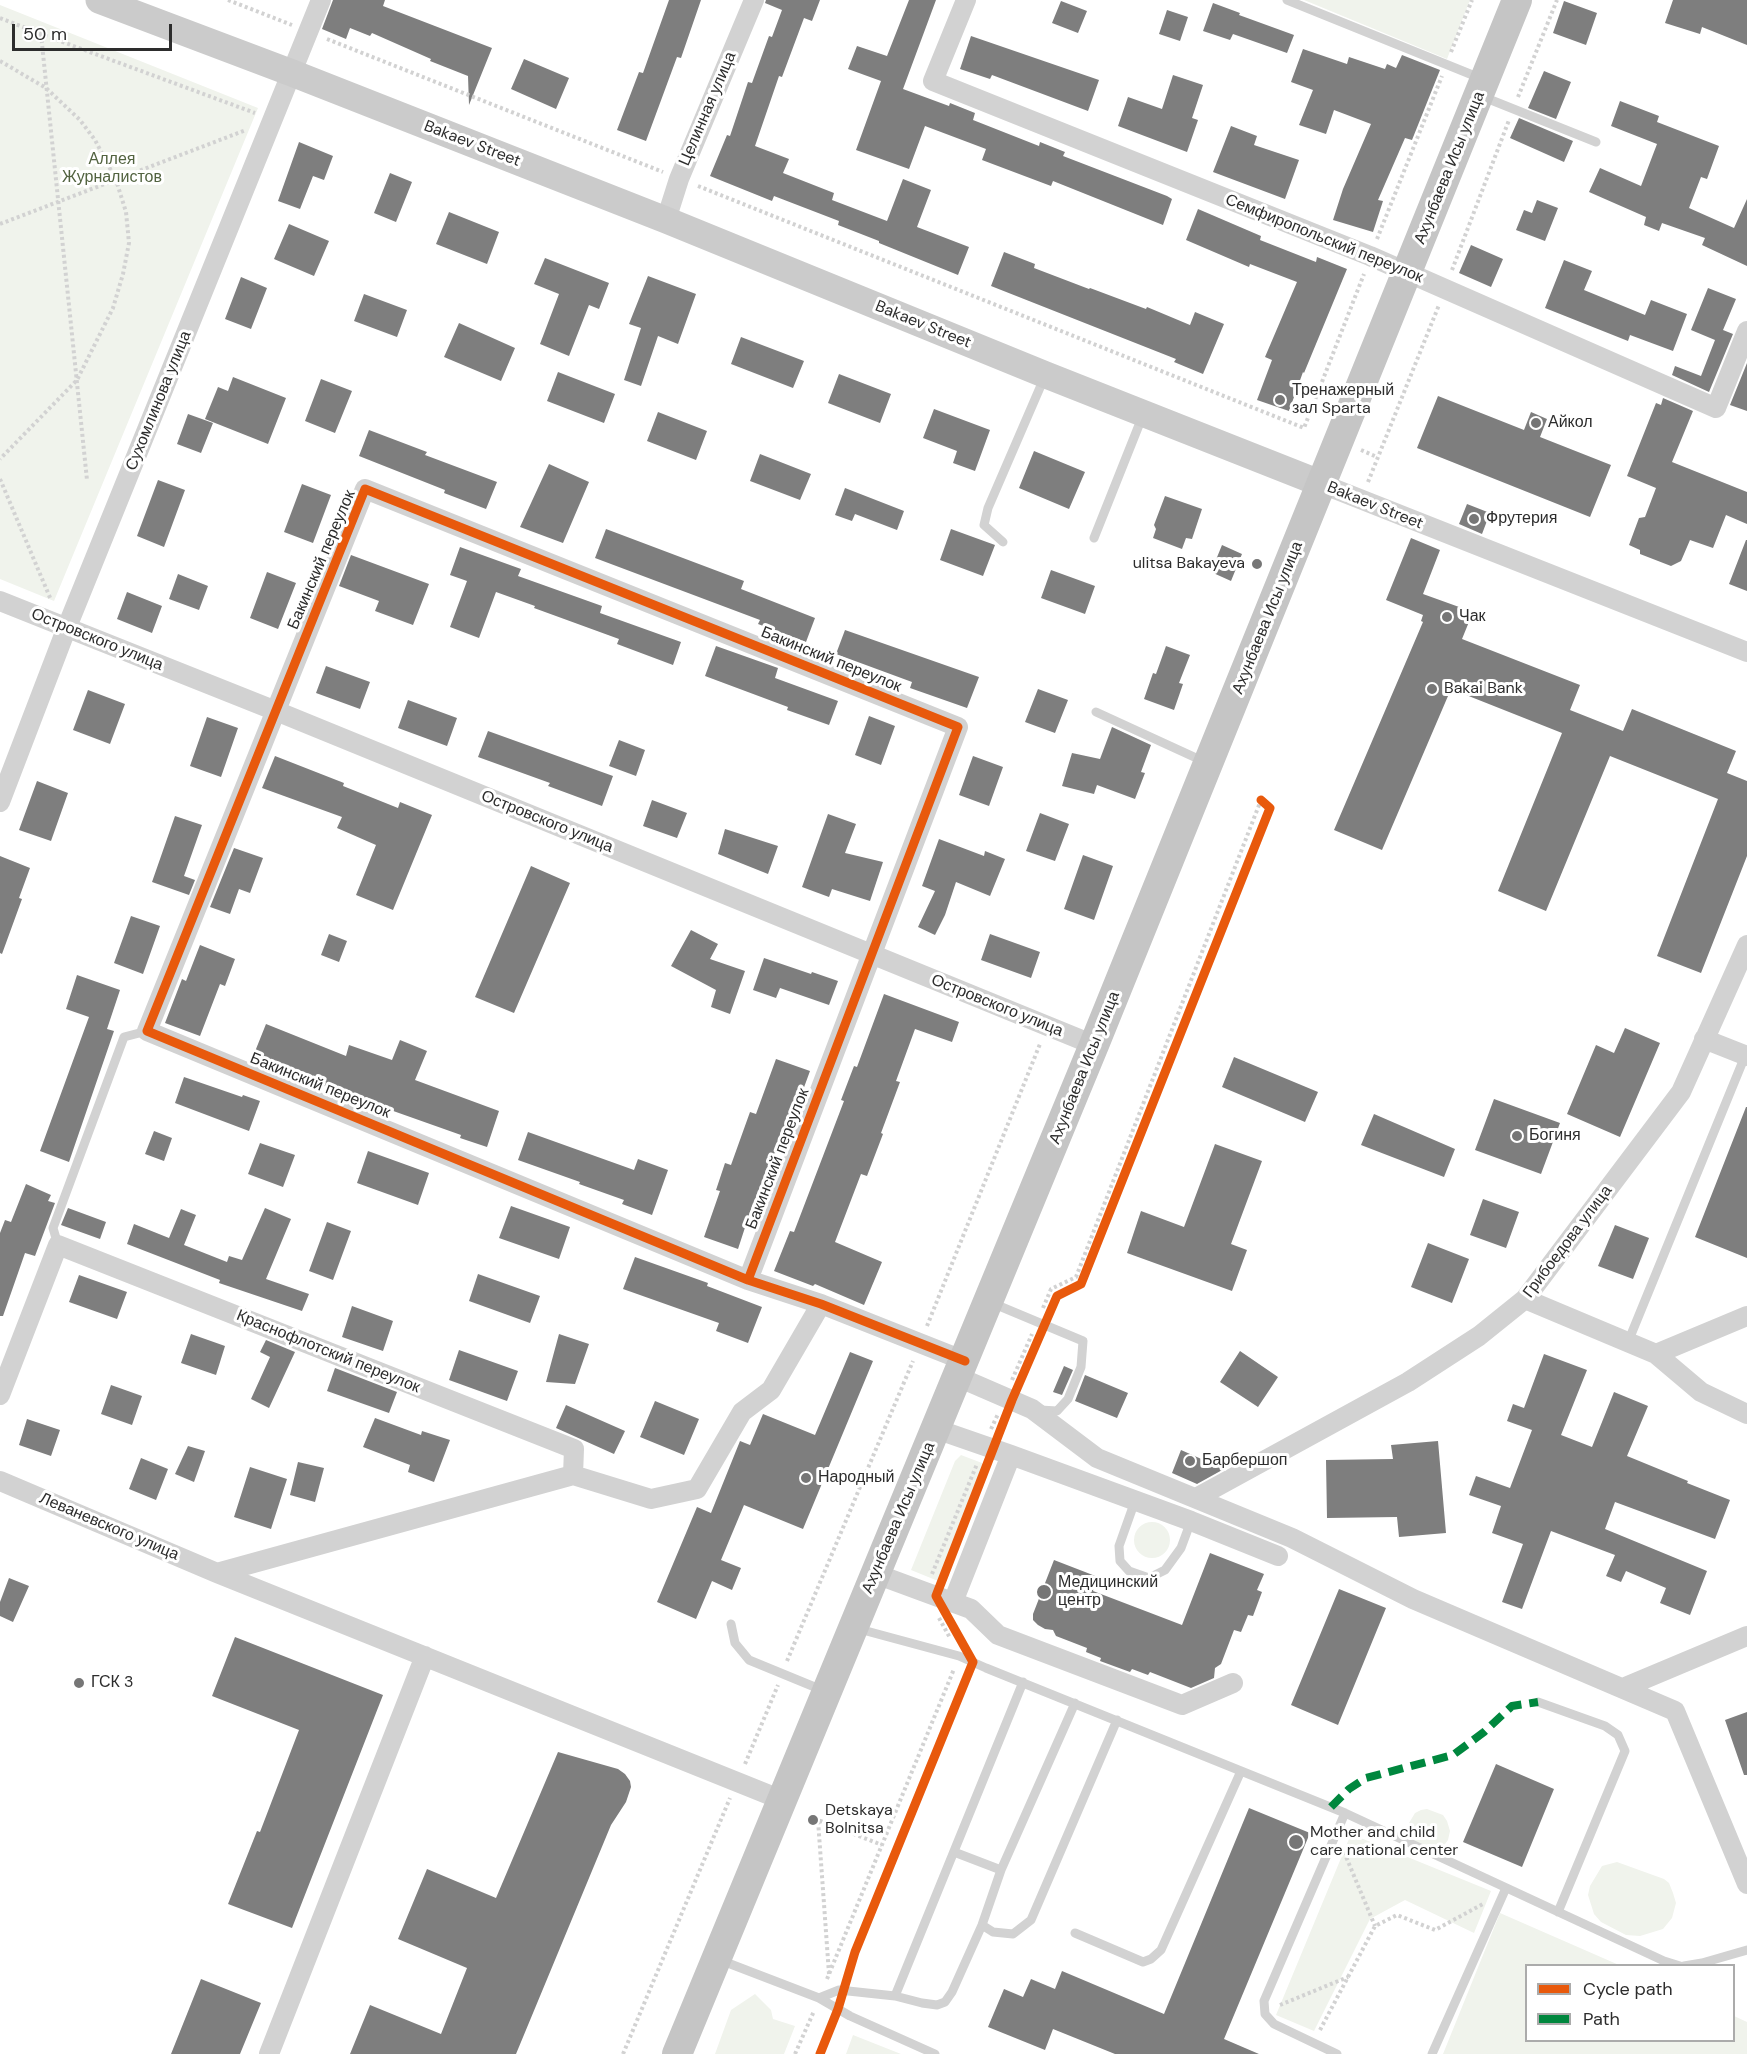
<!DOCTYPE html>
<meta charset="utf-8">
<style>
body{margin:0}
#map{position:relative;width:1747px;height:2054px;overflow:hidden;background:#fff;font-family:"DM Sans",sans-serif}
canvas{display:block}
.legend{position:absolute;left:1525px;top:1964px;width:210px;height:78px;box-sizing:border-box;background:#fff;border:2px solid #ababab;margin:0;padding:8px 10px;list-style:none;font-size:18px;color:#2d2d2d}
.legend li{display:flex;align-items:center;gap:12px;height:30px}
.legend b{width:30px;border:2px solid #ababab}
.scale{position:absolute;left:12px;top:24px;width:160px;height:27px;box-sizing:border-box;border:3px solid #2d2d2d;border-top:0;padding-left:8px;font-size:18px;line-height:21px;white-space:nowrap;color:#2d2d2d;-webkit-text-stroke:4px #fff;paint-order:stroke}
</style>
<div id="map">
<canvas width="1747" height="2054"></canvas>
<ul class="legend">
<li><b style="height:8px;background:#e8590c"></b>Cycle path</li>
<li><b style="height:8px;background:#00873e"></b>Path</li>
</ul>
<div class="scale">50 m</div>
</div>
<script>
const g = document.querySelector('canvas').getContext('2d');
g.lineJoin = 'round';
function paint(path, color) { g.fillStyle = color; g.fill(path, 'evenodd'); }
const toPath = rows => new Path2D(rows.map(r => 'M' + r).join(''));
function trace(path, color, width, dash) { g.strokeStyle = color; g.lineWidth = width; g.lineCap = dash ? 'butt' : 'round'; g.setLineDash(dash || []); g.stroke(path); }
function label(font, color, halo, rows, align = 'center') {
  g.font = font + ' "DM Sans",sans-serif'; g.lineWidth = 6; g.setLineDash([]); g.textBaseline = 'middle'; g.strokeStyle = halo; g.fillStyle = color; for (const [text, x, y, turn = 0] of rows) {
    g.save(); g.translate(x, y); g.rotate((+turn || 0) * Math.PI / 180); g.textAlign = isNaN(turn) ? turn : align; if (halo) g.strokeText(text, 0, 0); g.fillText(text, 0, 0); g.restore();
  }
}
paint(toPath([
 [1304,0,1470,0,1447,59],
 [0,5,258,108,54,601,0,579],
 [961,1455,982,1463,986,1474,943,1583,911,1570,955,1461],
 '1134 1540a18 18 0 1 1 36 0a18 18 0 1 1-36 0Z',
 [1427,1809,1443,1815,1447,1821,1450,1831,1448,1840,1440,1851,1407,1839,1409,1823,1415,1813,1421,1810],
 [1351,1834,1491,1891,1474,1933,1405,1900,1370,1919,1314,2031,1276,2015],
 [1617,1862,1664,1879,1669,1883,1673,1893,1676,1903,1672,1918,1663,1929,1640,1936,1626,1935,1601,1922,1594,1914,1588,1895,1590,1886,1602,1866],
 [1500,1913,1619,1965,1526,1966,1526,2040,1734,2040,1734,2016,1747,2022,1747,2054,1443,2054],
 [755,1994,771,2010,773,2019,795,2026,784,2054,715,2054,731,2010],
 [853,2035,901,2054,846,2054]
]), '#f0f3ec');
paint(toPath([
 [333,0,385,0,383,6,492,48,469,105,468,76,430,61,431,59,372,33,370,36,350,28,346,39,322,29],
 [669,0,701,0,681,58,677,57,646,141,617,130,639,72,643,73],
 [766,0,820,0,812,21,804,18,782,77,779,76,755,146,789,159,783,173,834,193,832,200,887,221,903,179,931,190,917,227,969,247,958,275,879,243,879,241,838,225,839,221,774,196,772,201,710,176,727,135,730,136,748,82,752,83,769,36,772,37,782,10,765,3],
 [909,0,936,0,903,89,949,106,950,103,975,113,973,120,1039,146,1040,142,1065,152,1063,156,1167,196,1172,199,1163,225,1053,181,1051,186,982,160,986,149,925,126,909,169,856,150,881,81,848,69,857,46,887,56],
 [1673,0,1747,0,1747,45,1702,27,1700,34,1665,23],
 [1061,1,1087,11,1078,33,1052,23],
 [1564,1,1597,13,1586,45,1553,33],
 [1213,3,1240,13,1239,15,1294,35,1287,53,1233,34,1230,40,1203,31],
 [1167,10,1188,17,1180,41,1159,34],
 [971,36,1099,80,1088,111,992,75,990,79,960,69],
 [1303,49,1347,64,1349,57,1385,69,1387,64,1396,68,1402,55,1440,70,1412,140,1405,138,1378,200,1383,201,1373,232,1333,220,1343,189,1371,124,1334,110,1326,134,1299,125,1313,90,1291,82],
 [524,59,569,78,556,109,511,89],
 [1544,71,1571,82,1556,119,1528,108],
 [1173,75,1203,85,1192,118,1198,120,1187,152,1118,126,1128,97,1162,109],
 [1620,101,1659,116,1657,122,1719,146,1707,179,1701,177,1689,208,1734,228,1747,199,1747,266,1702,245,1705,238,1662,223,1659,231,1644,225,1646,217,1589,192,1600,168,1641,186,1657,144,1611,126],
 [1519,118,1573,141,1564,162,1510,138],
 [1231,126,1257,136,1254,145,1299,160,1285,199,1213,172],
 [299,142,333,156,324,180,313,176,300,209,278,201],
 [390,173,412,182,396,222,374,213],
 [1537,200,1558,208,1545,241,1516,230,1524,210,1532,213],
 [1198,209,1261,236,1260,240,1316,262,1317,257,1347,269,1304,373,1303,372,1289,411,1257,400,1272,360,1265,357,1297,282,1250,264,1249,267,1186,240],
 [449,212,499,232,487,264,436,244],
 [289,224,329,241,314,276,274,259],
 [1471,245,1503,259,1491,287,1459,273],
 [1004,252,1035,264,1034,268,1089,289,1090,288,1146,309,1147,307,1190,325,1195,312,1224,324,1203,374,1174,362,1176,359,991,286],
 [545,258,609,283,599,309,589,305,569,356,540,344,559,294,534,284],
 [1564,260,1592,271,1584,290,1645,315,1651,300,1687,314,1673,351,1630,335,1628,341,1545,308],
 [648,276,696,294,678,344,658,336,641,386,624,380,641,328,629,324],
 [241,277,267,288,251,329,225,319],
 [1708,288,1736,299,1723,330,1733,334,1709,392,1672,375,1675,366,1701,376,1715,340,1691,330],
 [364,294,407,310,397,337,354,321],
 [459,323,515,348,501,381,444,357],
 [741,337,804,361,793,388,731,364],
 [1747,363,1747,411,1730,405],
 [558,372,615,394,604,423,547,401],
 [839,374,891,394,880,423,828,403],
 [233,377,286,398,268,444,205,419,218,387,228,391],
 [321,379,352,391,335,433,305,421],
 [1438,396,1524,430,1531,412,1547,419,1540,437,1611,465,1590,517,1417,448],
 [1663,398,1693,411,1672,462,1747,492,1747,524,1726,515,1713,548,1690,540,1681,561,1671,566,1640,554,1640,550,1629,545,1639,518,1645,517,1656,488,1627,476,1656,403,1661,405],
 [934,409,990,430,975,471,953,463,957,451,923,438],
 [658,412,707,431,696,460,647,441],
 [188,414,213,423,201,453,177,444],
 [369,430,427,452,425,455,497,482,486,509,444,493,445,490,359,456],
 [1034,451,1085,472,1069,509,1019,488],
 [760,454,811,474,800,500,750,481],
 [549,464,589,482,563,543,520,527],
 [158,480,185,490,164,547,137,536],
 [302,484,331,495,313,543,284,532],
 [845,488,904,511,897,530,855,514,852,521,835,515],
 [1165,496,1202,509,1192,539,1186,538,1182,549,1153,538,1156,529,1154,525],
 [1467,504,1490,513,1482,534,1459,524],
 [606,529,744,581,741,589,815,618,806,642,758,624,760,620,595,558],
 [951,529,995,545,983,576,940,560],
 [1411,538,1440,550,1423,594,1473,612,1462,639,1580,685,1570,710,1623,731,1632,709,1736,751,1727,773,1747,781,1747,856,1701,973,1657,956,1718,799,1610,756,1546,911,1498,891,1562,733,1451,689,1382,850,1334,830,1423,622,1421,621,1423,615,1386,600],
 [1746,540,1747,540,1747,591,1729,584],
 [1222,545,1242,554,1231,581,1211,572],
 [460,547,521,569,518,576,602,606,600,613,681,642,673,665,617,644,619,639,534,608,535,606,496,592,479,638,450,627,467,581,450,575],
 [351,555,429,584,413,625,375,611,379,601,339,586],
 [1051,570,1095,586,1085,614,1041,598],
 [267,572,296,583,278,629,250,618],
 [178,574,208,586,199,610,169,599],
 [127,592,162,606,152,633,117,619],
 [845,630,979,677,967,708,910,688,912,682,836,654],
 [716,646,778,668,775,678,838,701,829,725,787,710,788,707,705,676],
 [1166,646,1190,655,1179,683,1183,684,1174,710,1144,699,1153,673,1156,674],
 [326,666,370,682,360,709,316,693],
 [1038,689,1068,700,1055,733,1025,722],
 [88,690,125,704,110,744,73,730],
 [408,700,457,718,447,746,398,728],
 [869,716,895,726,881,765,855,755],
 [207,717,238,728,221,777,190,766],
 [1112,727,1151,745,1141,772,1145,773,1135,799,1097,785,1094,794,1062,786,1072,753,1100,759],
 [488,731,613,776,602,806,548,786,550,783,478,757],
 [619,740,645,750,636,776,609,766],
 [275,756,344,783,343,786,398,808,400,802,432,815,393,910,356,895,376,845,337,828,342,817,262,788],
 [973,756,1003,767,989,806,959,795],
 [37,781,68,793,51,841,19,830],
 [652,800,687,813,677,838,643,826],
 [1040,813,1069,824,1055,861,1026,851],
 [828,814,856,824,845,853,883,862,870,901,832,889,829,897,802,887],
 [175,816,202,825,184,876,195,880,189,895,152,882],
 [725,829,778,846,768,874,718,854],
 [939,839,984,856,985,851,1005,859,990,896,956,882,945,915,935,935,918,927,935,891,922,886],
 [234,848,263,858,250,893,239,889,230,914,210,907],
 [1083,855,1113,866,1094,920,1064,909],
 [0,856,30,868,19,898,22,899,2,954,0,953],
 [531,866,570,883,514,1013,475,997],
 [131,916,160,926,143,974,114,963],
 [691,930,718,944,710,959,745,971,730,1014,711,1007,716,990,671,966],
 [329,934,347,941,339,962,321,955],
 [990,934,1040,952,1031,978,981,960],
 [200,945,235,959,225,986,220,984,200,1036,165,1023,182,979,186,981],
 [764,958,811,974,812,972,838,981,829,1005,780,988,776,998,753,990],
 [77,975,120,990,107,1029,114,1031,69,1162,40,1151,89,1017,66,1009],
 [884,994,959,1022,952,1042,915,1029,896,1081,900,1082,881,1133,883,1134,867,1176,861,1174,835,1242,882,1262,864,1305,815,1284,813,1286,774,1271,790,1231,794,1232,844,1101,841,1100,854,1066,857,1067],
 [266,1024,346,1056,349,1045,392,1060,400,1040,427,1051,415,1080,499,1111,487,1147,460,1138,461,1135,334,1090,290,1072,292,1068,254,1054],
 [1625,1028,1660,1043,1620,1137,1567,1114,1596,1045,1614,1053],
 [1234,1057,1318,1092,1305,1122,1222,1087],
 [776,1059,810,1071,799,1101,794,1100,757,1205,753,1203,738,1249,704,1237,720,1191,716,1190,725,1163,731,1165,750,1112,756,1114],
 [184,1077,242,1097,243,1095,260,1101,249,1131,175,1103],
 [1494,1099,1560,1123,1541,1174,1475,1150],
 [1746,1107,1747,1107,1747,1258,1695,1237],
 [1374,1114,1455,1149,1444,1177,1361,1145],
 [154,1131,172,1138,164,1161,145,1154],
 [528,1132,634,1170,638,1159,668,1170,652,1215,622,1204,624,1200,579,1184,580,1182,518,1160],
 [260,1143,295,1155,283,1187,248,1174],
 [1215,1144,1262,1161,1231,1244,1247,1250,1232,1291,1127,1253,1141,1211,1184,1227],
 [368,1151,429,1173,418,1205,357,1183],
 [26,1184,51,1195,48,1201,55,1203,35,1256,25,1253,3,1316,0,1316,0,1233,5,1220,11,1222],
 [1483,1199,1519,1212,1506,1248,1470,1235],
 [511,1206,570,1227,559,1259,499,1238],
 [68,1208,106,1222,100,1239,61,1225],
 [265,1208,291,1219,266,1279,309,1294,302,1311,219,1283,220,1280,127,1244,134,1224,169,1238,181,1209,196,1215,184,1245,227,1262,229,1256,242,1260],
 [327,1222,351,1231,333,1280,309,1271],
 [1615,1225,1649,1238,1633,1279,1598,1266],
 [1428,1243,1469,1259,1452,1303,1411,1287],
 [635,1257,708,1283,707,1286,762,1307,748,1343,716,1331,719,1323,623,1289],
 [478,1274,540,1296,530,1323,469,1301],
 [79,1275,127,1292,117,1319,69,1302],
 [352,1306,393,1321,383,1351,342,1337],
 [191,1334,225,1346,216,1375,181,1363],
 [559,1334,589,1344,575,1384,546,1382],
 [266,1340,295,1352,269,1408,251,1399,270,1357,260,1352],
 [459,1350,518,1371,507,1401,449,1380],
 [1240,1351,1278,1377,1258,1407,1220,1382],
 [850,1352,873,1361,803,1529,744,1505,721,1560,741,1568,732,1590,712,1581,696,1619,657,1602,697,1507,711,1513,740,1441,750,1445,763,1414,815,1435],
 [1544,1354,1587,1370,1561,1435,1592,1447,1614,1392,1648,1406,1627,1456,1688,1481,1687,1483,1730,1500,1715,1539,1615,1502,1605,1529,1707,1571,1690,1615,1660,1603,1666,1588,1626,1571,1621,1582,1606,1576,1615,1555,1551,1531,1522,1609,1502,1602,1523,1544,1492,1533,1501,1506,1469,1495,1476,1476,1510,1488,1532,1430,1507,1421,1513,1404,1524,1408],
 [1064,1366,1073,1370,1062,1395,1053,1392],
 [335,1368,397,1392,389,1413,327,1391],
 [1085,1375,1128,1393,1117,1418,1075,1401],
 [111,1385,142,1396,132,1425,101,1414],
 [655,1401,699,1419,684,1455,640,1437],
 [566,1405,625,1431,614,1454,556,1428],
 [375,1418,421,1435,422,1431,450,1440,434,1482,408,1472,410,1465,363,1447],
 [27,1419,60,1430,51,1456,19,1445],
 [1438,1441,1446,1533,1399,1537,1397,1517,1327,1518,1326,1460,1393,1459,1391,1445],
 [188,1446,205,1451,194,1482,175,1474],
 [1181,1450,1224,1469,1197,1484,1172,1473],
 [141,1458,168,1469,156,1500,129,1489],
 [298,1462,324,1468,315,1502,290,1495],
 [250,1467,287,1479,271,1529,234,1517],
 [1210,1553,1264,1574,1257,1590,1262,1592,1253,1616,1248,1615,1241,1632,1234,1630,1221,1664,1215,1668,1214,1678,1191,1688,1150,1672,1148,1675,1132,1669,1130,1672,1100,1661,1101,1658,1086,1652,1087,1648,1056,1636,1053,1630,1045,1629,1038,1625,1033,1620,1033,1614,1054,1560,1098,1577,1093,1591,1182,1625],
 [9,1578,29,1586,13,1622,0,1616,0,1602],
 [1339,1589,1386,1608,1338,1725,1291,1705],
 [235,1637,383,1695,292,1928,228,1904,257,1831,260,1832,299,1730,212,1696],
 [1747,1712,1747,1775,1744,1775,1725,1720],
 [558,1752,618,1769,625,1774,630,1781,631,1787,626,1802,611,1825,516,2054,350,2054,370,2005,441,2034,467,1968,398,1939,427,1869,496,1898],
 [1496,1764,1554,1789,1522,1867,1463,1842],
 [1249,1808,1310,1833,1224,2039,1259,2054,1115,2054,1053,2029,1045,2050,988,2027,1004,1989,1023,1997,1031,1979,1055,1989,1062,1971,1164,2014],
 [201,1979,261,2003,240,2054,171,2054]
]), '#7e7e7e');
trace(toPath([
 [228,0,292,25],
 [0,18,41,34,255,113],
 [41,34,87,480],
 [327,39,663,172],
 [1451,52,1472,0],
 [0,61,46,88,80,120,95,140,116,180,126,212,129,243,123,274,113,308,77,380,0,459],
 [1518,97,1557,0],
 [698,186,1304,428,1364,274],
 [0,224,246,130],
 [1377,239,1442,76],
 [1452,270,1509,120],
 [1361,450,1377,457],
 [0,479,51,600],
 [1368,482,1439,305],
 [1043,1308,1051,1289,1076,1277,1261,800],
 [927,1326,1040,1044],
 [1012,1380,1032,1334],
 [991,1429,998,1414],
 [932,1574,977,1464],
 [939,1618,950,1638],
 [787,1661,913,1361],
 [745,1764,778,1685],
 [1344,1852,1375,1926],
 [829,1974,818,1820,882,1845],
 [827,1979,954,1669],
 [1280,2005,1348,1977],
 [1320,2030,1375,1926,1397,1915,1435,1930,1483,1904],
 [623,2054,730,1798],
 [795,2054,814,2011]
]), '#d2d2d2', 4, [3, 3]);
trace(toPath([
 [1287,0,1480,78],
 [1481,96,1596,142],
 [1094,538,1143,415],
 [1003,542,984,525,988,508,1045,376],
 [1096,712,1205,762],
 [58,1245,53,1228,124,1037,147,1031],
 [992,1303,1083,1341,1081,1367,1068,1399,1057,1411,1040,1410],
 [1628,1342,1745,1056],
 [1135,1501,1119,1546,1120,1561,1129,1571,1149,1578,1165,1570,1181,1548,1191,1521],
 [731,1624,735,1643,749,1660,822,1690],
 [859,1629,959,1656,986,1668,1345,1813,1664,1961,1680,1966],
 [1538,1702,1605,1726,1618,1735,1625,1751,1558,1912],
 [954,1852,1001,1870],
 [982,1925,993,1932,1013,1934,1031,1920,1117,1720],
 [1075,1933,1143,1962,1151,1959,1161,1950,1241,1771],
 [720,1960,819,1998,850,2016,935,2054],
 [1684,1966,1702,1963,1747,1950],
 [895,1996,1023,1682],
 [819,1998,839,1990,895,1996,922,2003,937,2005,945,2002,952,1992,982,1925,1001,1870,1075,1703],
 [1337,2054,1274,2024,1265,2014,1264,2001,1345,1813],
 [1432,2054,1506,1888]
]), '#d2d2d2', 9);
trace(toPath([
 [966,0,933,81,1370,256,1716,408,1747,331],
 [666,220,679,179,754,0],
 [1322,484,1747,652],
 [0,601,276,711,1094,1045],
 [0,802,67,627,321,0],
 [1704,1039,1747,1056],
 [748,1280,958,727,365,489,147,1031,748,1280,821,1304,965,1361],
 [1525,1299,1656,1354,1747,1316],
 [1656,1354,1701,1392,1747,1414],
 [958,1377,1032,1409,1097,1458,1292,1538,1413,1599,1675,1711,1747,1884],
 [0,1395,58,1245,574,1449,573,1475],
 [936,1429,1011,1455,1191,1521,1278,1556],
 [0,1481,217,1573,782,1800],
 [1196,1498,1408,1382,1479,1336,1525,1299,1681,1092,1747,945],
 [217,1573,573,1475,651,1499,697,1489,742,1412,771,1390,821,1304],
 [876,1574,971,1609,998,1635,1182,1705,1233,1683],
 [953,1602,1011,1455],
 [1623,1688,1747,1636],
 [269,2054,425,1656]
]), '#d2d2d2', 20);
trace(toPath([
 [99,0,292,73,666,220,1046,375,1322,484]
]), '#cbcbcb', 27);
trace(toPath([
 [677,2054,1094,1045,1517,0]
]), '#c5c5c5', 30);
trace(toPath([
 [1331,1807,1349,1789,1366,1778,1453,1755,1484,1732,1512,1706,1538,1702]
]), '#00873e', 8, [15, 8]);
trace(toPath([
 [748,1280,958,727,365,489,147,1031,748,1280,821,1304,965,1361],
 [820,2054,838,2009,855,1952,973,1662,936,1596,1012,1400,1057,1296,1081,1284,1270,808,1261,800]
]), '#e8590c', 9);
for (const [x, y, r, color] of [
 [1280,400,6,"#767676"],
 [1536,423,6,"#767676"],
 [1474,519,6,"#767676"],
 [1257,564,6,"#767676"],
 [1447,617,6,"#767676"],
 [1432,689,6,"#767676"],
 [1517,1136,6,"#767676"],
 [1190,1461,6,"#767676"],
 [806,1478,6,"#767676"],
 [1044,1592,8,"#767676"],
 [79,1683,6,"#767676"],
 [813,1820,6,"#767676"],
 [1296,1842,8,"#767676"]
]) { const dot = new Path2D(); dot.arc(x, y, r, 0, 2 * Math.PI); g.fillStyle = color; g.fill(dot); trace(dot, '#fff', 2); }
label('16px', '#2d2d2d', '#fff', [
 ["Целинная улица",708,109,-67],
 ["Bakaev Street",472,144,21],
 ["Ахунбаева Исы улица",1450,168,-68],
 ["Семфиропольский переулок",1324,239,22],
 ["Bakaev Street",923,325,22],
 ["Сухомлинова улица",159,401,-68],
 ["Bakaev Street",1375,506,22],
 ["Бакинский переулок",322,560,-67],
 ["Ахунбаева Исы улица",1268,618,-68],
 ["Островского улица",97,640,22],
 ["Бакинский переулок",831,660,22],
 ["Островского улица",547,822,22],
 ["Островского улица",997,1006,22],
 ["Ахунбаева Исы улица",1085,1068,-68],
 ["Бакинский переулок",320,1086,22],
 ["Бакинский переулок",778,1159,-69],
 ["Грибоедова улица",1568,1242,-53],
 ["Краснофлотский переулок",328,1352,22],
 ["Ахунбаева Исы улица",899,1518,-67],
 ["Леваневского улица",109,1527,23]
]);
label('16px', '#526340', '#fff', [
 ["Аллея",112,160],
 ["Журналистов",112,178]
]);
label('16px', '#2d2d2d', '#fff', [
 ["Тренажерный",1292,391],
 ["зал Sparta",1292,409],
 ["Айкол",1548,423],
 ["Фрутерия",1486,519],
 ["ulitsa Bakayeva",1245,564,"right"],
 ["Чак",1459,617],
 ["Bakai Bank",1444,689],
 ["Богиня",1529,1136],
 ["Барбершоп",1202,1461],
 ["Народный",818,1478],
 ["Медицинский",1058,1583],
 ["центр",1058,1601],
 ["ГСК 3",91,1683],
 ["Detskaya",825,1811],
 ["Bolnitsa",825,1829],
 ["Mother and child",1310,1833],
 ["care national center",1310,1851]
], 'left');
</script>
